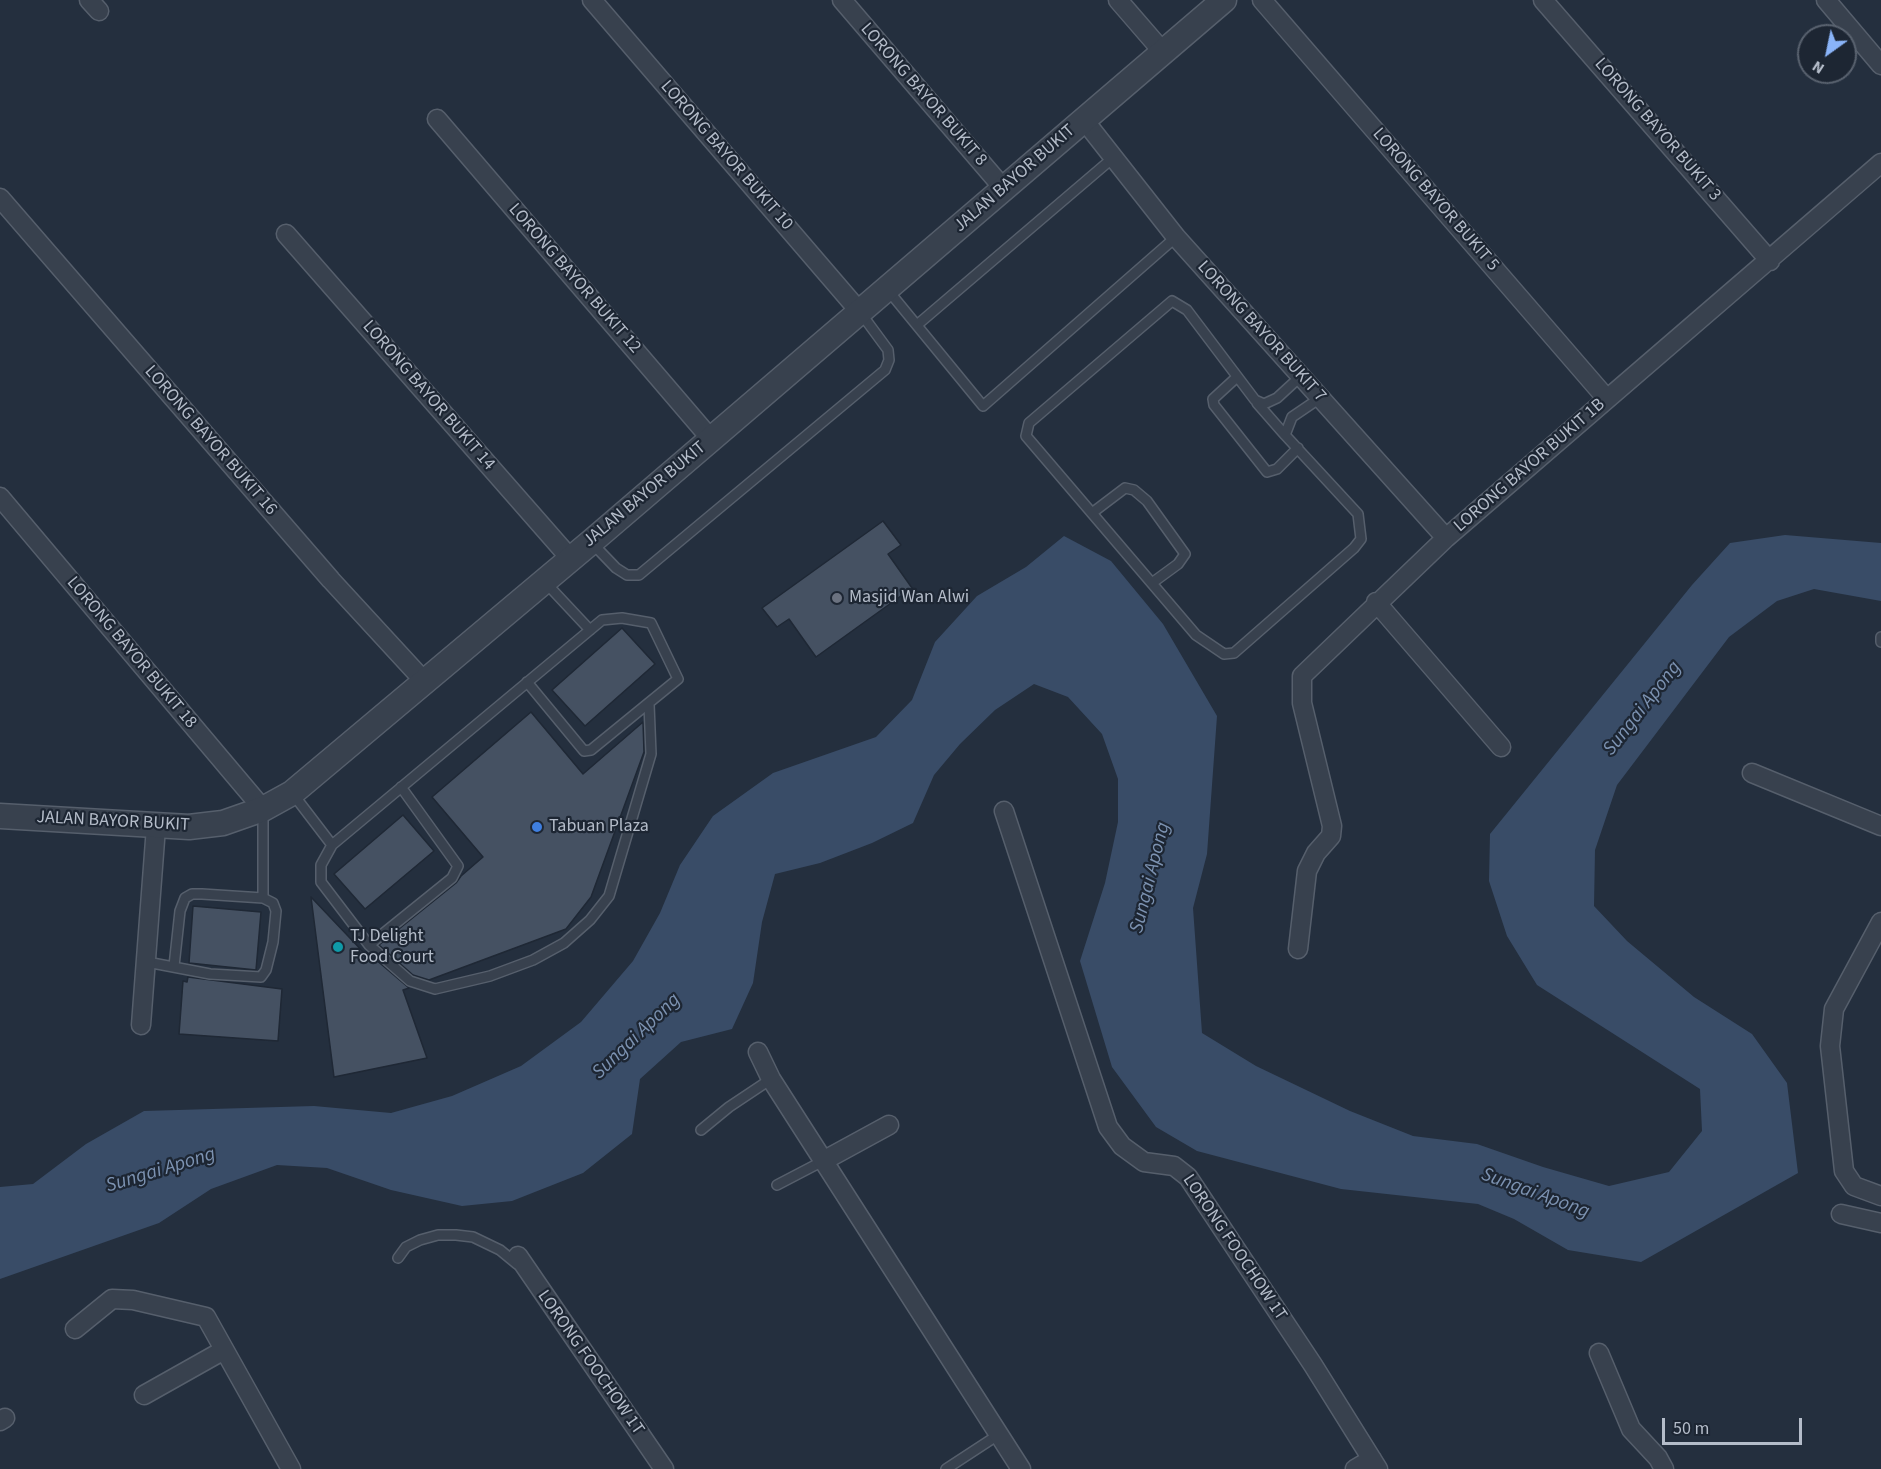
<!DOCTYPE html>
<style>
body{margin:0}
#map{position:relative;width:1881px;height:1469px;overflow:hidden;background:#242f3e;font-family:"Source Sans 3",sans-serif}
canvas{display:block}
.north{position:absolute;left:1797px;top:24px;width:60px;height:60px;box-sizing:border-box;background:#1d2633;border:2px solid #59626f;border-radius:50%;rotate:213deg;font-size:16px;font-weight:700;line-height:24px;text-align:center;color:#b4bcc9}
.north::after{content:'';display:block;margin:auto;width:21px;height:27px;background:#8ab4f8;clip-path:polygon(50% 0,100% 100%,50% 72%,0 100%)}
.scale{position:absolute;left:1662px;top:1418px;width:140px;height:27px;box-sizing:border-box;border:3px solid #b4bcc9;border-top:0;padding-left:8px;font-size:18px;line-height:21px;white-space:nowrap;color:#b4bcc9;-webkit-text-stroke:4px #1d2633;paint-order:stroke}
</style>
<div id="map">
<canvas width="1881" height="1469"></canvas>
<div class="north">N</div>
<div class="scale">50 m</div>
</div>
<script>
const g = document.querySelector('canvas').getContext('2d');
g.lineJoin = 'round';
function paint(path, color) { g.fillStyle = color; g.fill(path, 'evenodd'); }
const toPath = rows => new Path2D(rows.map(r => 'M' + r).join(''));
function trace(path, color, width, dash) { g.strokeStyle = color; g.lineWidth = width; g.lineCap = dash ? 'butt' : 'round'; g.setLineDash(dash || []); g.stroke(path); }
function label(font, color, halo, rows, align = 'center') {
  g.font = font + ' "Source Sans 3",sans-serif'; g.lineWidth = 4.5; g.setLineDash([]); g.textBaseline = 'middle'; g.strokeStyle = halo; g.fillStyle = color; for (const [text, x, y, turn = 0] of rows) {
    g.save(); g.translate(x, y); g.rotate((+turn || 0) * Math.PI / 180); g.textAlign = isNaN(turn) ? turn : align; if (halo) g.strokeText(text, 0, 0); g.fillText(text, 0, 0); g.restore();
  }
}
paint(toPath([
 [1785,535,1881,543,1881,601,1814,589,1777,601,1729,637,1617,785,1595,850,1594,906,1627,941,1694,997,1752,1034,1787,1083,1798,1173,1641,1262,1568,1250,1514,1219,1478,1204,1341,1189,1197,1151,1156,1127,1112,1067,1080,961,1105,883,1118,822,1118,779,1102,734,1068,697,1034,684,995,710,960,744,934,775,913,823,872,843,820,863,775,874,762,922,753,983,732,1029,681,1042,640,1079,632,1134,583,1173,512,1201,462,1206,391,1190,327,1168,277,1165,211,1189,159,1223,0,1279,0,1187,33,1184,86,1144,144,1111,314,1106,391,1113,452,1096,521,1066,581,1022,633,961,660,913,680,865,713,816,773,773,876,737,912,700,935,642,977,596,1026,567,1064,536,1111,561,1163,624,1217,716,1207,854,1193,908,1202,1033,1256,1066,1350,1111,1413,1136,1477,1144,1543,1167,1609,1186,1669,1172,1702,1131,1700,1089,1537,985,1507,936,1489,881,1490,834,1692,585,1730,543]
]), '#394c67');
const building = toPath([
 [883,521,901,545,888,554,912,588,816,657,789,619,777,627,762,608,883,521],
 [622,628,655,664,585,726,552,690,622,628],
 [531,712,583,774,643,722,644,752,591,897,566,929,429,980,413,975,379,945,456,883,461,876,483,857,432,797,531,712],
 [403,815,434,851,365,909,334,874,403,815],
 [311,897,366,955,368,953,409,988,403,990,427,1058,334,1077,311,897],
 [193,906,261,912,256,970,189,963,193,906],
 [188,977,282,989,278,1041,179,1034,183,981,187,982,188,977]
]);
paint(building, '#455162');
trace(building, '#1f2835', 1.5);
const service = toPath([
 [887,289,983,406,1176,237],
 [917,325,1114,157],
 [1301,376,1277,398,1264,404,1255,400,1187,310,1172,301,1029,423,1026,436,1196,635,1224,654,1234,653,1354,548,1361,539,1358,514,1285,435,1292,417,1320,398],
 [1237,377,1213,399,1214,405,1267,472,1277,469,1298,448],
 [1257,403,1285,435],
 [1092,513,1125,488,1134,490,1147,501,1185,554,1178,564,1152,583],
 [592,543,616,568,627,575,639,575,885,370,889,360,888,350,860,312],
 [545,582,590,630],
 [1881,637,1881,642],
 [527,682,584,751,591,750,678,679,651,623,622,618,602,620,332,845,321,865,321,882,369,945,410,981,435,989,490,976,533,960,564,943,590,920,609,896,651,754,649,704],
 [293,794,332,845],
 [263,810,263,898],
 [369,945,452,878,458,866,401,787],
 [147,962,210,974,261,977,266,970,273,942,276,911,273,903,263,898,202,894,192,894,185,898,180,911,174,966],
 [701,1130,729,1107,771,1079],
 [777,1185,823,1161],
 [398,1258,406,1247,420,1240,438,1235,456,1235,473,1237,500,1250,517,1264],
 [946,1469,998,1435]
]);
const minor = toPath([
 [89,0,99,11],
 [592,0,860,312],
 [842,0,1004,189],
 [1118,0,1163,52],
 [1262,0,1607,399],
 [1543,0,1770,261],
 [1826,0,1881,65],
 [437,119,711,439],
 [1084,120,1176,237,1446,538],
 [0,198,331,580,424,681],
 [286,234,570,558],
 [0,497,263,809],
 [1376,602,1501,747],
 [1752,773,1881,826],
 [1004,811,1108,1127,1122,1146,1144,1162,1174,1166,1188,1177,1313,1365,1378,1469],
 [1881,922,1834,1009,1830,1046,1844,1171,1854,1186,1881,1196],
 [1298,949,1307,871,1316,853,1331,836,1332,826,1302,703,1302,676,1446,538,1881,163],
 [141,1025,156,827],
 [758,1052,771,1079,1021,1469],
 [823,1161,889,1125],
 [1841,1214,1881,1223],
 [518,1256,664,1469],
 [75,1329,112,1299,133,1300,206,1317,291,1469],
 [1599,1353,1631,1429,1658,1458,1664,1469],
 [144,1395,224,1350],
 [0,1421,5,1418],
 [1355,1469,1372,1459]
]);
const tertiary = toPath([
 [0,816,189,827,223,823,263,809,292,793,591,542,1224,0]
]);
trace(service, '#565f6c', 12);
trace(minor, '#565f6c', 21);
trace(tertiary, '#565f6c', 27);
trace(service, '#38414e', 9);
trace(minor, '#38414e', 18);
trace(tertiary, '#38414e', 24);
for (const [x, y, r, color] of [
 [837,598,6,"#6b7280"],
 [537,827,6,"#3f7fe0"],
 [338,947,6,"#0f9aa8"]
]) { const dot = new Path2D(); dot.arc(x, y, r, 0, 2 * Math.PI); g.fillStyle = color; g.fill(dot); trace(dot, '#1d2633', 2); }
label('18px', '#b4bcc9', '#1d2633', [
 ["LORONG BAYOR BUKIT 8",923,95,49],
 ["LORONG BAYOR BUKIT 3",1657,130,49],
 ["LORONG BAYOR BUKIT 10",726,156,49],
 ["JALAN BAYOR BUKIT",1015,179,-41],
 ["LORONG BAYOR BUKIT 5",1435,200,49],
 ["LORONG BAYOR BUKIT 12",574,279,49],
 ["LORONG BAYOR BUKIT 7",1261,332,48],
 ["LORONG BAYOR BUKIT 14",428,396,49],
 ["LORONG BAYOR BUKIT 16",210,441,49],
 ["LORONG BAYOR BUKIT 1B",1530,466,-41],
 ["JALAN BAYOR BUKIT",645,495,-40],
 ["LORONG BAYOR BUKIT 18",131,653,50],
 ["JALAN BAYOR BUKIT",113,822,3],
 ["LORONG FOOCHOW 1T",1234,1248,56],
 ["LORONG FOOCHOW 1T",590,1363,55]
]);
label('18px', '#b4bcc9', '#1d2633', [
 ["Masjid Wan Alwi",849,598],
 ["Tabuan Plaza",549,827],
 ["TJ Delight",350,937],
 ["Food Court",350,958]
], 'left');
label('italic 20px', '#7c92b1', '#1d2633', [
 ["Sungai Apong",1643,709,-52],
 ["Sungai Apong",1151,878,-76],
 ["Sungai Apong",637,1037,-44],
 ["Sungai Apong",161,1171,-17],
 ["Sungai Apong",1535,1194,20]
]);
</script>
